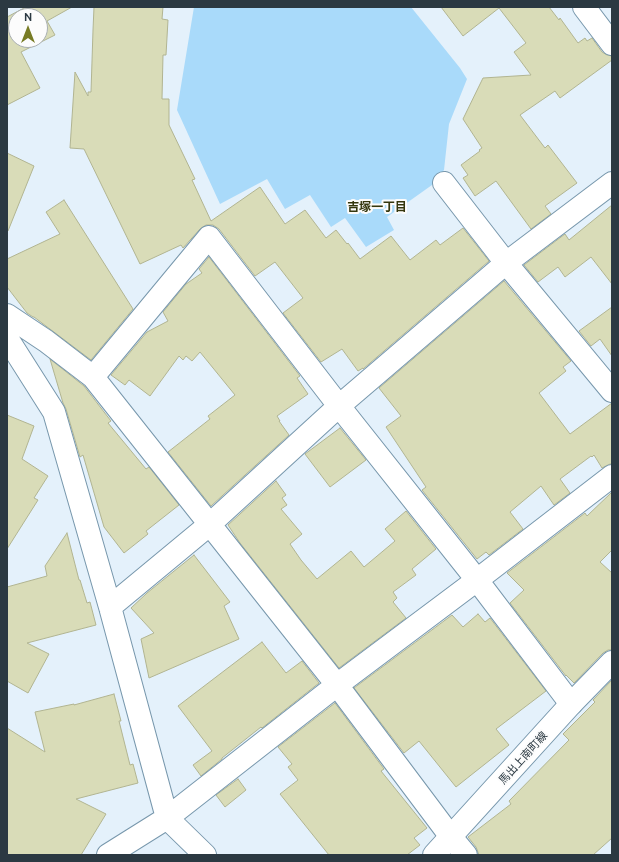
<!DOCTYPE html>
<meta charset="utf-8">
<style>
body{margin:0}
#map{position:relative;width:619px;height:862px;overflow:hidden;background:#e4f1fb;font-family:Ubuntu,sans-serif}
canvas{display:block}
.frame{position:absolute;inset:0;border:8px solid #2b3942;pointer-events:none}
.north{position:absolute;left:8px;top:8px;width:40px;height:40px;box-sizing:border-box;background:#fcfcfc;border:1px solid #a8aeb2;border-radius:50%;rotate:0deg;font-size:11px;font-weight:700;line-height:16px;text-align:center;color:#2b3942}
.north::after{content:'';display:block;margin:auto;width:14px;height:18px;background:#777b24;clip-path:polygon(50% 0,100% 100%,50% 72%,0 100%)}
</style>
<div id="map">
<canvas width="619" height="862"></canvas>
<div class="frame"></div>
<div class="north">N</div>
</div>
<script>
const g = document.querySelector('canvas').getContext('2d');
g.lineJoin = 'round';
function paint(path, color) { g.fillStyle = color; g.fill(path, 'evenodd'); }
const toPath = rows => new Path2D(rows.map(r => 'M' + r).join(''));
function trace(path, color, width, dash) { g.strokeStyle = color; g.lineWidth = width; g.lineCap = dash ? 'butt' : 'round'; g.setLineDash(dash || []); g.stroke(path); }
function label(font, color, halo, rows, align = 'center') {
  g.font = font + ' Ubuntu,"Noto Sans JP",sans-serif'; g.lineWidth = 4; g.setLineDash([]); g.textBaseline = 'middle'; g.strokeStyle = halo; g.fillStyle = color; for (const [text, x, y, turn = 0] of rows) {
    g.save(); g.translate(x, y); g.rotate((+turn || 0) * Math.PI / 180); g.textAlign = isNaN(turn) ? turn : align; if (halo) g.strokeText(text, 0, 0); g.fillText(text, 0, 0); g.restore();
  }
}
paint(toPath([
 [194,7,411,7,460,68,467,79,449,124,444,170,432,185,387,217,394,230,366,247,345,218,331,227,310,195,285,209,267,179,220,204,177,110]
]), '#a9dafa');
const building = toPath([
 [26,7,72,7,47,21,55,35,21,52,40,88,7,105,7,17,26,7],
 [16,16,40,16,40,40,16,40,16,16],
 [94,7,163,7,162,19,168,20,166,55,163,55,162,99,169,99,169,125,195,179,192,180,211,221,260,187,285,224,305,210,326,238,336,230,347,244,348,243,360,259,391,236,410,260,436,240,440,245,463,228,489,261,363,369,363,368,358,371,342,349,321,362,283,313,303,298,275,262,255,276,219,229,213,225,206,225,200,229,183,248,181,245,140,264,84,149,70,148,75,72,88,96,88,92,91,92,93,30,94,7],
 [441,7,549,7,559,20,560,18,578,43,585,38,587,41,592,38,602,52,607,55,612,56,612,60,560,98,555,91,520,115,545,148,548,145,577,183,545,206,551,214,531,229,496,181,475,196,463,178,468,175,461,165,480,151,479,150,482,148,463,119,483,78,531,75,514,52,526,43,499,8,463,36,441,7],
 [7,153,34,166,8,231,7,231,7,153],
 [64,200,133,309,91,360,34,317,33,317,27,313,7,287,7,259,60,234,46,212,64,200],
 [612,205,612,284,591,257,565,277,558,267,538,282,524,265,565,234,569,240,612,205],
 [209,257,300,376,297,378,308,394,277,416,280,421,279,421,289,435,211,506,168,452,210,419,208,416,235,395,200,352,192,361,186,356,183,360,179,356,150,396,129,380,125,385,111,375,147,332,168,321,163,312,186,284,202,273,199,269,209,257],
 [504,281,571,361,563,367,566,371,539,393,570,434,612,403,612,464,610,464,602,468,594,455,592,457,591,456,560,479,570,493,554,505,541,486,510,512,523,529,489,555,486,552,477,559,422,490,426,487,386,427,401,416,379,388,504,281],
 [612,307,612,356,600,339,591,346,579,331,612,307],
 [50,359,84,386,111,421,108,423,146,469,149,467,179,505,146,531,148,534,124,553,104,527,83,455,80,457,66,409,63,403,50,359],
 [7,415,34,426,22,459,48,476,34,498,38,500,7,549,7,415],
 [340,428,366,460,330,487,305,454,340,428],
 [276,481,286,495,282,498,287,505,281,509,302,534,290,544,301,560,317,579,351,551,364,567,395,541,385,529,406,511,436,549,412,569,416,575,393,592,397,598,393,602,406,618,339,668,240,543,228,525,276,481],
 [612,492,612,550,600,562,612,573,612,650,608,650,603,653,574,683,566,675,566,676,510,603,524,590,507,573,585,513,587,516,612,492],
 [67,533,79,580,80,580,87,603,90,602,96,625,27,643,49,654,28,693,7,681,7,587,47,576,45,566,67,533],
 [194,555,230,602,224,606,239,639,149,678,141,639,154,633,131,608,147,593,194,555],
 [478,614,485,622,490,618,546,691,496,729,509,745,456,787,419,741,404,753,354,688,452,615,463,627,478,614],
 [262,642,286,673,302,661,319,683,262,728,261,727,222,758,222,759,201,776,193,765,212,751,178,706,262,642],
 [612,680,612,838,593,855,479,855,476,847,468,837,511,804,509,801,569,740,563,734,595,702,593,700,612,680],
 [114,694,121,721,119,721,130,765,133,764,138,783,76,799,106,814,81,855,7,855,7,728,45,752,35,712,74,704,74,705,114,694],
 [335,703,384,769,381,771,427,828,414,838,420,845,407,855,329,855,280,794,298,780,288,767,292,764,278,747,335,703],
 [238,779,246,790,225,807,216,795,238,779]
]);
paint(building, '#d9dcb8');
trace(building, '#b1b491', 1);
const minor = toPath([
 [584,7,612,44],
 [444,183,506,263,612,391],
 [7,315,46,341,93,377],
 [7,338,54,412,110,607,167,818,205,855],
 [110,607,209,525,339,406,506,263,612,183],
 [108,855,167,818,337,685,477,580,612,476],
 [466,855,451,837,337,685,93,377,209,237,339,406,477,580,571,704]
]);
const major = toPath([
 [434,855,571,704,612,662]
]);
trace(minor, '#7797ac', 24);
trace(major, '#7797ac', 24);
trace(minor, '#fff', 22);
trace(major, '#fff', 22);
label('11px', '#2b3942', '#fcfcfc', [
 ["馬出上南町線",523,758,-48]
]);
label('bold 12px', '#35370e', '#fcfcfc', [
 ["吉塚一丁目",377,207]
]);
</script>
